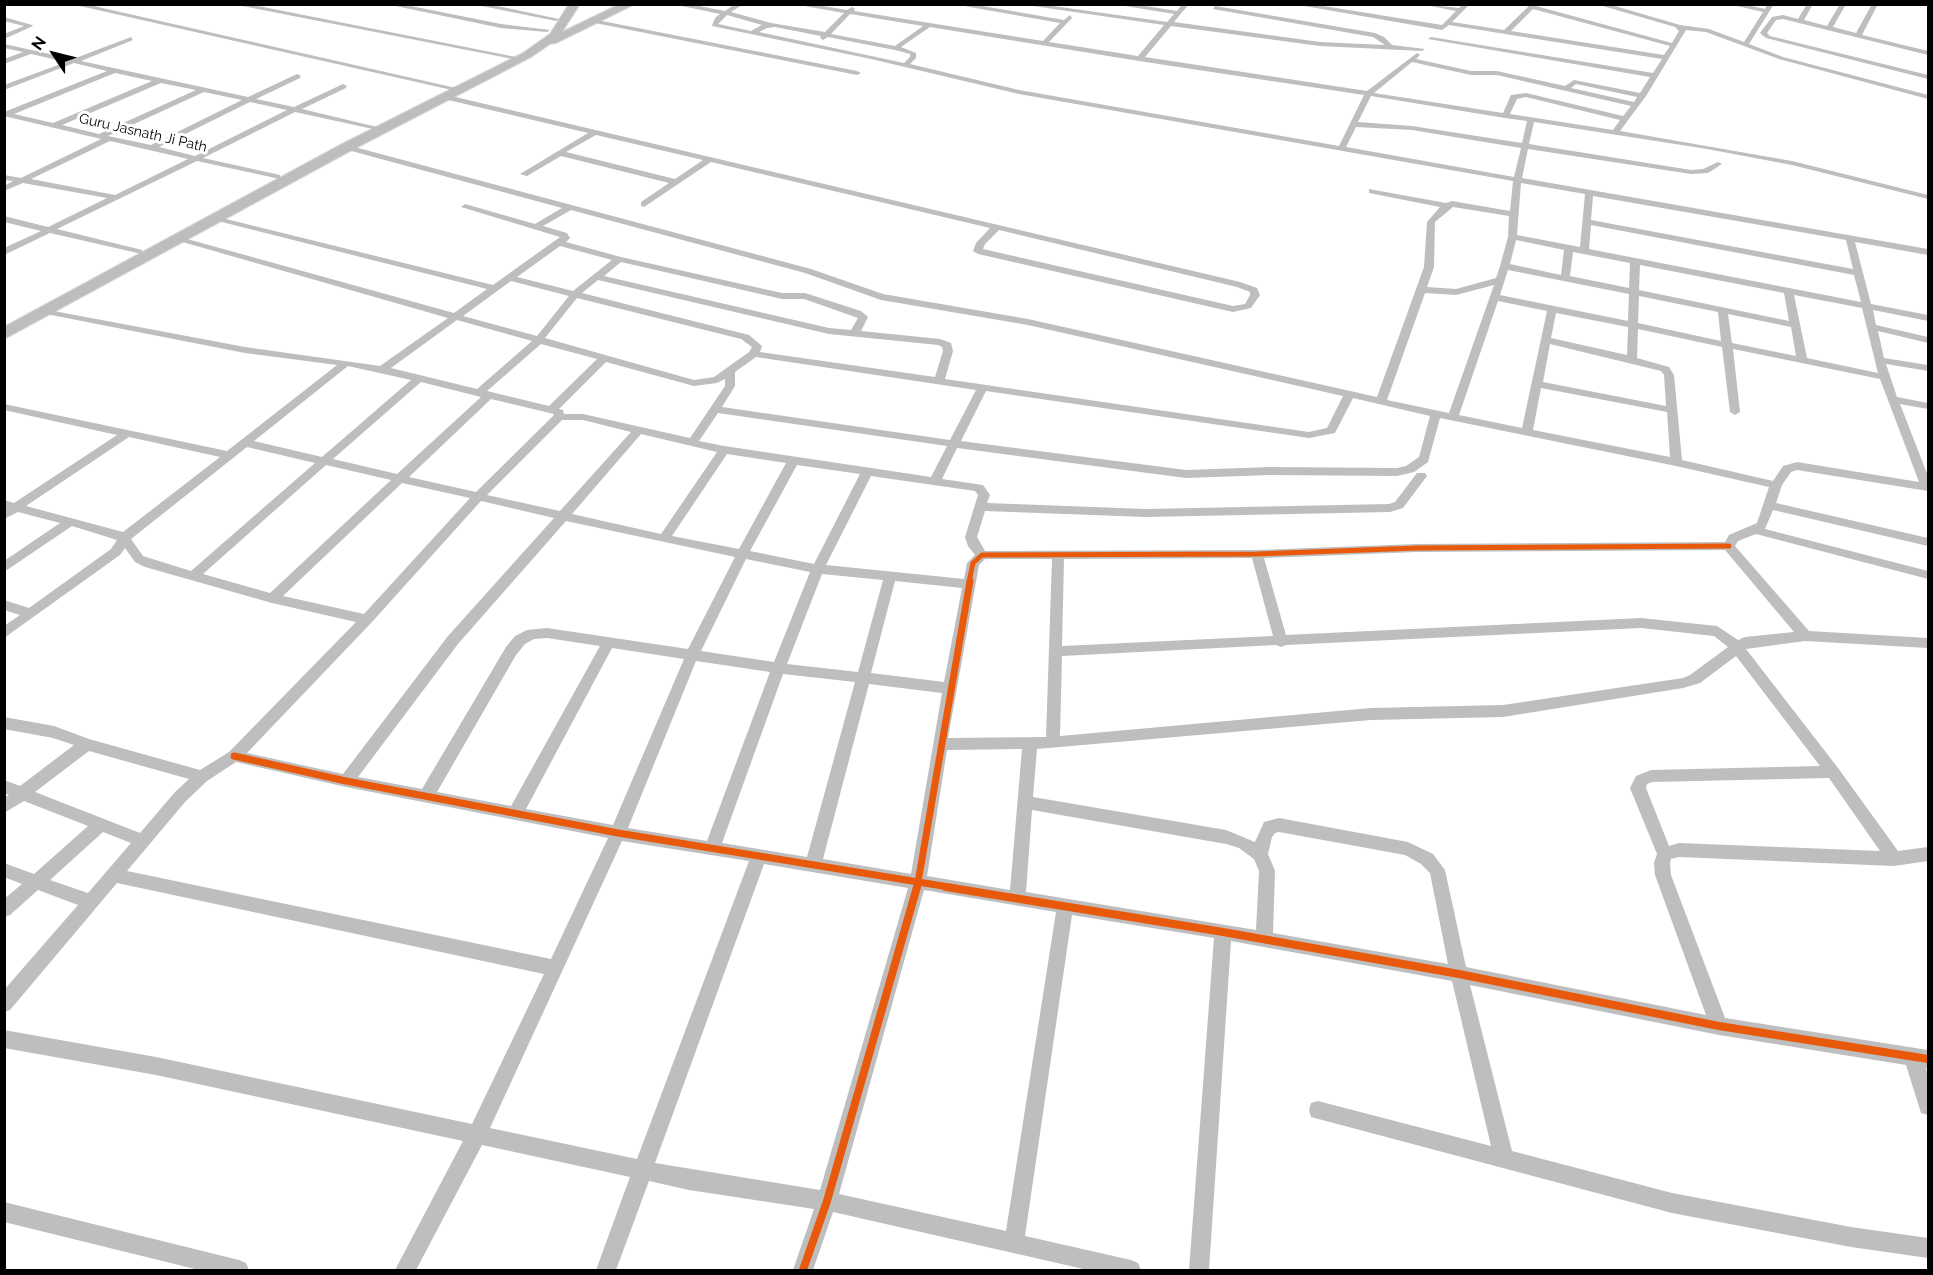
<!DOCTYPE html>
<style>
body{margin:0}
#map{position:relative;width:1933px;height:1275px;overflow:hidden;background:#fff;font-family:Raleway,sans-serif}
canvas{display:block}
.frame{position:absolute;inset:0;border:6px solid #000;pointer-events:none}
.north{position:absolute;left:24px;top:24px;width:60px;height:60px;-webkit-text-stroke:4px #fff;paint-order:stroke;rotate:305deg;font-size:16px;font-weight:700;line-height:24px;text-align:center;color:#000}
.north::after{content:'';display:block;margin:auto;width:21px;height:27px;background:#000;clip-path:polygon(50% 0,100% 100%,50% 72%,0 100%)}
</style>
<div id="map">
<canvas width="1933" height="1275"></canvas>
<div class="frame"></div>
<div class="north">N</div>
</div>
<script>
const g = document.querySelector('canvas').getContext('2d');
g.lineJoin = 'round';
const toPath = rows => new Path2D(rows.map(r => 'M' + r).join(''));
function trace(path, color, width, dash) { g.strokeStyle = color; g.lineWidth = width; g.lineCap = dash ? 'butt' : 'round'; g.setLineDash(dash || []); g.stroke(path); }
function paint(path, color) { g.fillStyle = color; g.fill(path, 'evenodd'); }
function label(font, color, halo, rows, align = 'center') {
  g.font = font + ' Raleway,sans-serif'; g.lineWidth = 6; g.setLineDash([]); g.textBaseline = 'middle'; g.strokeStyle = halo; g.fillStyle = color; for (const [text, x, y, turn = 0] of rows) {
    g.save(); g.translate(x, y); g.rotate((+turn || 0) * Math.PI / 180); g.textAlign = isNaN(turn) ? turn : align; if (halo) g.strokeText(text, 0, 0); g.fillText(text, 0, 0); g.restore();
  }
}
const primary = toPath([
 [569,4,580,4,562,32,620,4,635,4,556,43,550,44,531,57,352,150,4,339,4,327,342,144,523,53,550,34,569,4]
]);
trace(primary, '#dbdbdb', 2);
paint(toPath([
 [71,4,85,4,456,88,452,90,71,4],
 [232,4,248,4,516,57,513,59,232,4],
 [386,4,401,4,501,24,550,30,547,32,501,28,386,4],
 [472,4,488,4,559,19,556,21,472,4],
 [672,4,689,4,725,11,735,4,743,4,731,12,771,23,825,32,844,13,793,4,811,4,847,10,852,7,855,9,854,11,1043,41,1060,23,953,4,971,4,1064,20,1070,15,1072,18,1049,42,1138,56,1164,25,1033,6,1039,4,1167,22,1174,14,1113,4,1133,4,1177,11,1182,4,1189,4,1174,22,1320,42,1385,45,1373,37,1213,9,1215,6,1375,33,1384,37,1392,45,1425,49,1422,51,1320,46,1171,26,1145,57,1367,91,1417,53,1420,55,1416,59,1471,71,1497,71,1565,86,1574,80,1640,93,1650,77,1428,39,1431,37,1653,73,1662,59,1449,25,1442,30,1293,4,1311,4,1442,25,1456,11,1421,4,1459,8,1463,4,1470,4,1452,22,1504,30,1531,4,1538,4,1536,6,1672,43,1679,31,1675,27,1596,4,1608,4,1680,25,1709,29,1744,42,1763,12,1728,4,1743,4,1765,9,1767,4,1774,4,1749,44,1783,57,1928,95,1928,99,1779,59,1706,32,1686,30,1646,96,1620,131,1792,161,1928,195,1928,199,1792,165,1707,149,1534,122,1529,144,1691,170,1703,169,1718,162,1722,164,1708,173,1691,174,1528,149,1522,178,1928,249,1928,255,1855,242,1871,304,1928,315,1928,321,1873,310,1876,325,1928,337,1928,343,1878,331,1884,358,1928,365,1928,371,1886,364,1897,397,1928,403,1928,409,1900,404,1928,476,1928,491,1797,470,1791,472,1782,485,1776,503,1928,538,1928,546,1773,510,1765,529,1928,571,1928,579,1756,534,1738,541,1735,546,1809,631,1928,638,1928,648,1805,641,1746,649,1838,768,1898,851,1928,847,1928,861,1894,866,1679,857,1671,859,1670,863,1671,875,1725,1018,1928,1050,1928,1068,1926,1068,1928,1077,1928,1115,1921,1113,1906,1065,1719,1035,1470,985,1512,1151,1672,1193,1851,1227,1928,1238,1928,1258,1851,1247,1672,1213,1311,1117,1309,1110,1311,1103,1318,1101,1491,1146,1452,981,1231,941,1209,1270,1189,1270,1214,938,1072,915,1025,1236,1131,1260,1138,1263,1141,1270,1088,1270,833,1212,813,1270,793,1270,814,1209,689,1190,649,1181,616,1270,596,1270,630,1177,482,1145,416,1270,395,1270,463,1141,156,1075,4,1048,4,1030,156,1057,472,1124,544,974,117,883,10,1010,4,1012,4,990,78,905,38,890,10,915,4,917,4,899,22,884,4,877,4,863,34,874,88,826,24,801,4,813,4,798,9,795,4,793,4,780,20,786,74,745,53,738,4,729,4,717,54,726,89,739,200,770,229,752,356,622,272,603,145,567,135,562,125,548,120,555,4,638,4,626,20,615,4,610,4,600,29,608,111,549,117,540,72,526,4,572,4,561,60,523,18,512,4,519,4,500,14,503,117,435,4,410,4,404,227,451,337,365,245,353,46,314,43,313,43,309,245,347,380,366,448,318,172,239,180,237,454,313,487,289,210,219,214,216,493,285,560,237,461,207,465,204,535,224,562,208,344,149,343,147,347,145,811,269,883,294,1028,319,1377,397,1424,267,1427,222,1440,207,1369,193,1369,189,1446,203,1452,201,1510,211,1513,181,1019,94,871,59,712,26,715,18,720,14,672,4],
 [1533,9,1670,46,1664,55,1511,31,1533,9],
 [850,14,923,26,895,46,831,34,850,14],
 [727,15,762,25,751,31,718,24,727,15],
 [775,27,821,36,820,38,823,40,828,37,895,50,910,54,910,57,904,63,759,32,767,28,775,27],
 [930,27,1139,61,1364,95,1339,146,1019,90,910,64,916,58,916,53,901,47,930,27],
 [1412,62,1471,75,1497,75,1631,106,1623,116,1526,93,1511,95,1503,113,1374,93,1412,62],
 [1576,84,1581,85,1637,97,1634,102,1571,88,1576,84],
 [1371,96,1505,118,1527,121,1522,143,1412,126,1358,122,1371,96],
 [1526,97,1620,120,1613,130,1510,114,1517,99,1526,97],
 [1356,127,1412,130,1521,148,1514,177,1346,147,1356,127],
 [1521,183,1585,194,1580,247,1517,235,1521,183],
 [1593,196,1846,240,1853,269,1591,220,1593,196],
 [1453,207,1509,216,1508,237,1500,266,1496,278,1456,289,1427,287,1434,267,1435,222,1453,207],
 [571,210,805,273,881,300,1028,325,1343,396,1327,428,1309,432,945,379,953,351,951,343,940,339,861,331,868,317,861,311,805,293,782,293,621,257,566,242,570,238,567,233,543,226,571,210],
 [1591,225,1854,275,1861,302,1589,249,1591,225],
 [1516,240,1564,250,1561,275,1510,264,1516,240],
 [560,246,612,260,573,291,517,277,560,246],
 [1573,252,1630,263,1629,288,1570,276,1573,252],
 [621,262,782,299,804,299,858,318,851,330,829,328,604,276,621,262],
 [1640,265,1784,293,1789,321,1639,290,1640,265],
 [1508,270,1629,294,1628,321,1500,295,1508,270],
 [598,280,829,334,938,345,942,347,943,351,935,377,760,352,762,346,749,335,582,293,598,280],
 [511,281,569,296,537,336,463,316,511,281],
 [1494,285,1449,413,1387,400,1425,293,1456,295,1494,285],
 [1794,295,1862,308,1878,373,1807,358,1794,295],
 [1639,296,1718,312,1721,341,1638,323,1639,296],
 [577,298,741,339,752,347,749,352,714,377,694,380,545,338,577,298],
 [1498,301,1547,311,1522,428,1459,415,1498,301],
 [1556,313,1628,327,1627,355,1551,338,1556,313],
 [1728,314,1791,327,1796,356,1732,343,1728,314],
 [457,320,532,341,477,389,391,368,457,320],
 [1638,329,1722,347,1730,412,1735,415,1740,412,1733,349,1880,379,1919,482,1797,462,1783,466,1773,481,1682,460,1674,375,1669,367,1637,358,1638,329],
 [541,344,597,359,549,406,487,391,541,344],
 [1550,344,1661,371,1664,375,1666,406,1543,382,1550,344],
 [756,357,976,390,950,440,722,407,735,386,735,372,756,357],
 [606,362,694,386,717,383,725,379,725,386,690,438,583,414,564,414,563,410,559,409,606,362],
 [348,366,411,380,322,457,254,441,348,366],
 [421,382,481,397,397,474,333,459,421,382],
 [1541,388,1667,412,1670,457,1533,430,1541,388],
 [986,391,1309,438,1335,433,1353,398,1430,416,1419,457,1406,466,1397,468,1270,467,1186,470,961,441,986,391],
 [491,399,554,414,553,416,476,492,409,477,491,399],
 [718,413,947,446,931,477,724,446,699,441,718,413],
 [1440,418,1676,466,1769,487,1757,523,1729,535,1725,542,1417,544,1257,550,985,551,977,537,985,511,1146,517,1390,512,1403,508,1427,476,1425,473,1417,473,1395,502,1389,504,1146,509,987,503,990,495,983,485,942,479,957,448,1186,478,1270,475,1397,476,1414,472,1428,462,1440,418],
 [562,420,583,420,631,432,560,511,487,495,562,420],
 [641,434,717,452,661,534,572,514,641,434],
 [129,437,220,457,123,532,26,506,129,437],
 [247,447,315,463,191,571,143,556,131,539,247,447],
 [727,454,786,463,739,549,672,536,727,454],
 [326,465,391,480,270,593,203,574,326,465],
 [797,465,860,474,814,564,750,551,797,465],
 [871,476,975,491,978,495,965,537,968,546,975,555,967,563,964,579,826,565,871,476],
 [402,483,470,498,364,614,283,596,402,483],
 [481,501,554,518,448,636,343,774,247,753,372,622,481,501],
 [566,521,735,557,688,649,547,628,527,630,515,636,506,647,422,789,358,777,458,644,566,521],
 [1725,550,1794,632,1745,637,1738,640,1717,626,1641,618,1286,635,1264,558,1417,552,1725,550],
 [1252,558,1273,636,1062,646,1064,559,1252,558],
 [746,559,810,572,774,662,701,651,746,559],
 [985,559,1052,559,1046,737,948,738,979,565,985,559],
 [822,574,883,580,858,672,787,664,822,574],
 [895,581,962,588,944,682,871,673,895,581],
 [1641,628,1714,636,1728,647,1690,675,1683,678,1503,705,1371,708,1060,736,1062,656,1276,645,1281,647,1286,645,1641,628],
 [547,638,600,646,511,806,437,792,516,655,525,644,534,639,547,638],
 [612,648,684,659,613,825,526,809,612,648],
 [1736,656,1820,766,1651,770,1636,776,1630,788,1657,854,1654,863,1655,875,1706,1015,1466,967,1445,870,1433,854,1408,842,1279,818,1264,822,1255,842,1226,830,1033,797,1037,749,1371,720,1503,717,1683,688,1700,683,1736,656],
 [696,661,770,672,707,841,628,828,696,661],
 [783,674,855,682,807,857,722,843,783,674],
 [869,684,942,693,911,874,823,859,869,684],
 [1022,749,1010,890,927,876,947,750,1022,749],
 [89,751,189,779,175,792,140,833,35,792,89,751],
 [236,762,346,787,608,838,551,959,127,871,185,802,207,781,236,762],
 [1829,778,1880,851,1679,843,1669,846,1646,788,1647,784,1652,782,1829,778],
 [1032,810,1226,844,1239,848,1254,859,1259,871,1256,930,1026,892,1032,810],
 [103,832,131,843,88,893,50,880,103,832],
 [1279,832,1405,855,1421,864,1430,873,1448,964,1273,933,1275,871,1268,854,1272,837,1275,833,1279,832],
 [622,841,749,861,637,1159,490,1128,622,841],
 [764,864,908,888,820,1190,655,1163,764,864],
 [924,890,1056,912,1006,1231,839,1194,924,890],
 [1807,4,1813,4,1804,20,1827,26,1840,4,1846,4,1833,27,1856,33,1872,4,1878,4,1862,35,1928,51,1928,55,1783,19,1776,20,1767,33,1770,36,1928,75,1928,79,1766,38,1760,33,1772,17,1783,15,1798,19,1807,4],
 [4,17,32,25,33,26,4,39,4,34,24,26,4,21,4,17],
 [597,20,857,71,861,73,857,75,595,23,597,20],
 [131,37,133,40,81,61,248,97,297,74,301,76,300,78,256,99,294,107,343,84,347,86,346,88,302,109,377,127,373,129,295,112,203,158,280,175,280,179,197,161,57,229,142,250,142,254,50,233,4,255,4,248,41,231,4,222,4,216,48,227,107,198,23,183,4,191,4,186,13,181,4,180,4,175,21,178,101,139,4,116,4,112,107,71,74,63,4,90,4,85,66,62,31,54,4,64,4,59,23,52,4,48,4,44,73,59,131,37],
 [115,73,152,81,53,123,14,114,115,73],
 [161,83,196,90,99,134,62,125,161,83],
 [204,92,242,100,151,145,108,136,204,92],
 [250,102,287,110,195,156,159,147,250,102],
 [110,141,188,159,115,195,31,179,110,141],
 [447,95,1240,282,1257,288,1260,295,1251,308,1233,312,978,254,973,251,976,243,990,228,711,162,644,207,641,206,641,202,669,183,561,156,527,176,520,174,588,133,444,99,443,97,447,95],
 [596,135,703,160,675,179,566,152,596,135],
 [999,230,1237,287,1250,292,1250,295,1245,304,1233,306,983,249,985,244,999,230],
 [4,1202,239,1260,246,1263,249,1270,199,1270,4,1222,4,1202]
]), '#bebebe');
paint(primary, '#bdbdbd');
trace(toPath([
 [969,582,973,563,982,555,1257,554,1417,548,1729,546]
]), '#e8590c', 5);
trace(toPath([
 [234,756,346,781,618,833,955,888],
 [917,888,970,581]
]), '#e8590c', 7);
trace(toPath([
 [946,887,1223,932,1459,974,1719,1026,1928,1059],
 [803,1270,827,1201,917,887]
]), '#e8590c', 8);
label('14px', '#000', '#fff', [
 ["Guru Jasnath Ji Path",143,133,13]
]);
</script>
